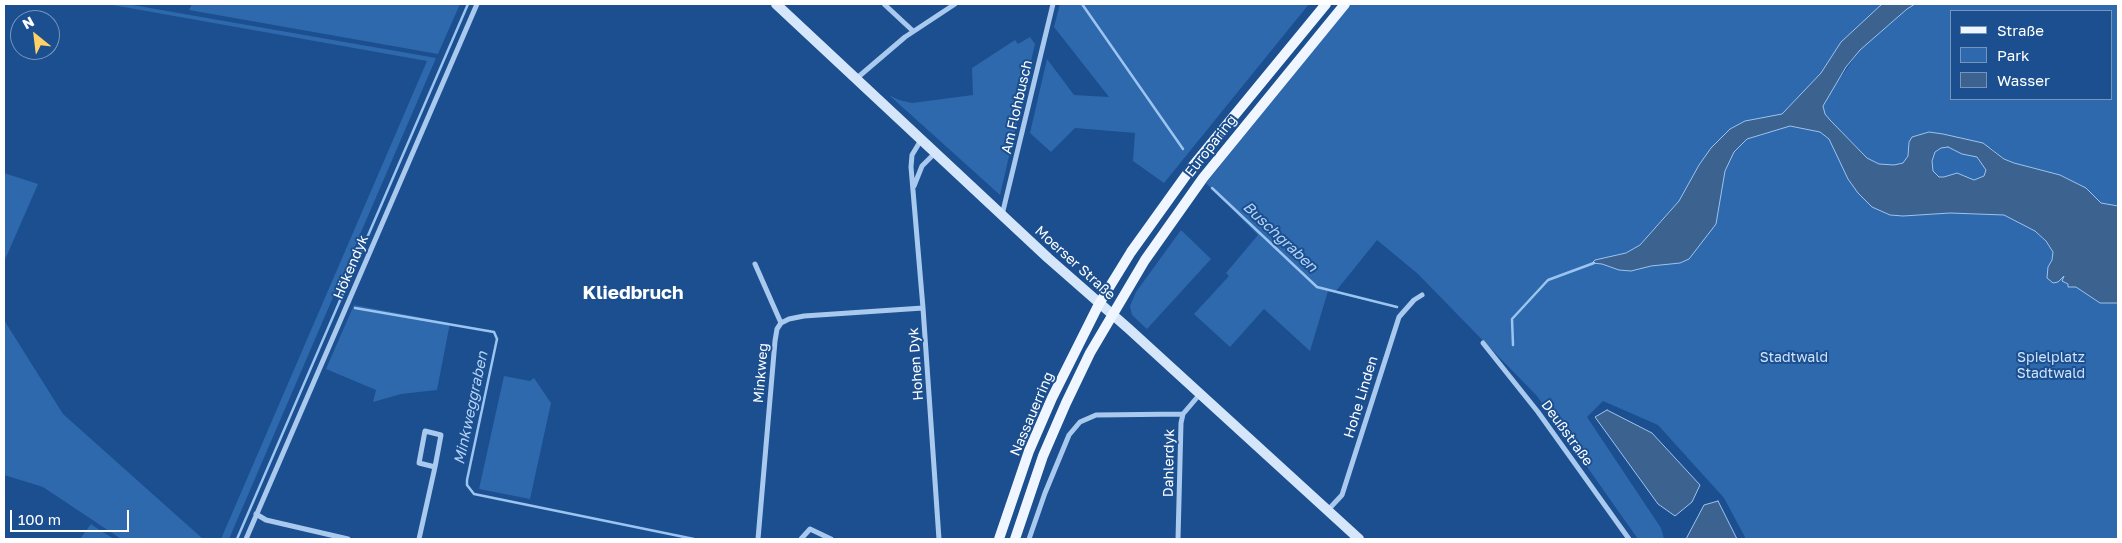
<!DOCTYPE html>
<meta charset="utf-8">
<style>
body{margin:0}
#map{position:relative;width:2122px;height:543px;overflow:hidden;background:#1b4f8f;font-family:"Golos Text",sans-serif}
canvas{display:block}
.frame{position:absolute;inset:0;border:5px solid #fff;pointer-events:none}
.legend{position:absolute;left:1950px;top:10px;width:162px;height:90px;box-sizing:border-box;background:#1b4f8f;border:1px solid #7695bc;margin:0;padding:6px 9px;list-style:none;font-size:15px;color:#fff}
.legend li{display:flex;align-items:center;gap:10px;height:25px}
.legend b{width:25px;border:1px solid #7695bc}
.north{position:absolute;left:10px;top:10px;width:50px;height:50px;box-sizing:border-box;background:#1b4f8f;border:1px solid #7695bc;border-radius:50%;rotate:331deg;font-size:14px;font-weight:700;line-height:20px;text-align:center;color:#fff}
.north::after{content:'';display:block;margin:auto;width:18px;height:22px;background:#ffd166;clip-path:polygon(50% 0,100% 100%,50% 72%,0 100%)}
.scale{position:absolute;left:10px;top:510px;width:119px;height:22px;box-sizing:border-box;border:2px solid #fff;border-top:0;padding-left:6px;font-size:15px;line-height:18px;white-space:nowrap;color:#fff;-webkit-text-stroke:4px #1b4f8f;paint-order:stroke}
</style>
<div id="map">
<canvas width="2122" height="543"></canvas>
<div class="frame"></div>
<ul class="legend">
<li><b style="height:6px;background:#f0f6ff"></b>Straße</li>
<li><b style="height:14px;background:#2e69ad"></b>Park</li>
<li><b style="height:14px;background:#3c6290"></b>Wasser</li>
</ul>
<div class="north">N</div>
<div class="scale">100 m</div>
</div>
<script>
const g = document.querySelector('canvas').getContext('2d');
g.lineJoin = 'round';
function paint(path, color) { g.fillStyle = color; g.fill(path, 'evenodd'); }
const toPath = rows => new Path2D(rows.map(r => 'M' + r).join(''));
function trace(path, color, width, dash) { g.strokeStyle = color; g.lineWidth = width; g.lineCap = dash ? 'butt' : 'round'; g.setLineDash(dash || []); g.stroke(path); }
function label(font, color, halo, rows, align = 'center') {
  g.font = font + ' "Golos Text",sans-serif'; g.lineWidth = 4; g.setLineDash([]); g.textBaseline = 'middle'; g.strokeStyle = halo; g.fillStyle = color; for (const [text, x, y, turn = 0] of rows) {
    g.save(); g.translate(x, y); g.rotate((+turn || 0) * Math.PI / 180); g.textAlign = isNaN(turn) ? turn : align; if (halo) g.strokeText(text, 0, 0); g.fillText(text, 0, 0); g.restore();
  }
}
paint(toPath([
 [107,4,127,4,436,58,229,539,221,539,427,61],
 [192,4,460,4,438,54,189,10],
 [1060,4,1309,4,1164,183,1133,161,1135,133,1075,128,1051,152,1030,133,1047,59,1074,95,1109,97,1054,27],
 [1351,4,1882,4,1841,42,1821,73,1782,114,1745,121,1730,129,1699,165,1679,201,1640,245,1627,253,1613,257,1630,271,1651,266,1720,191,1725,171,1734,152,1747,139,1790,126,1820,132,1829,139,1833,146,1890,215,1903,216,1950,213,2004,215,2035,231,2046,241,2053,252,2052,260,2048,267,2064,275,2076,287,2100,303,2118,303,2118,539,1746,539,1724,498,1658,425,1603,401,1587,417,1661,528,1664,539,1638,539,1537,396,1418,274,1377,240,1336,291,1394,306,1390,306,1328,291,1310,351,1264,309,1230,347,1194,314,1229,276,1226,273,1258,235,1206,183],
 [1915,4,2118,4,2118,206,2101,203,2086,188,2060,175,2014,163,2004,159,1991,148,1943,134,1929,132,1912,137,1909,142,1908,156,1903,163,1894,165,1879,164,1867,158,1849,139,1839,131,1825,114,1823,106,1827,97,1860,50,1907,9],
 [1951,11,2111,11,2111,99,1951,99],
 [1030,37,1035,44,1000,195,889,95,899,100,912,103,973,95,972,68,1015,40,1018,44],
 [1948,147,1956,151,1977,156,1986,170,1984,176,1974,180,1957,173,1944,177,1939,177,1933,171,1932,162,1935,152,1941,148],
 [4,173,38,184,4,262],
 [1181,230,1211,259,1147,329,1132,315,1130,306,1136,292],
 [354,305,450,323,437,390,401,394,373,402,376,390,326,369],
 [4,320,63,414,203,539,121,539,43,487,4,475],
 [504,376,530,381,534,378,551,403,530,499,479,489],
 [91,524,98,529,114,539,80,539]
]), '#2e69ad');
const water = toPath([
 [1882,4,1915,4,1907,9,1860,50,1846,67,1823,106,1825,114,1830,120,1867,158,1879,164,1894,165,1903,163,1908,156,1909,142,1912,137,1929,132,1943,134,1983,143,2004,159,2014,163,2060,175,2086,188,2101,203,2118,206,2118,303,2100,303,2076,287,2068,287,2068,284,2062,281,2064,276,2058,282,2053,283,2047,278,2048,267,2052,260,2053,252,2046,241,2035,231,2004,215,1950,213,1903,216,1890,215,1872,207,1858,193,1848,179,1829,139,1820,132,1790,126,1747,139,1734,152,1725,171,1716,224,1689,259,1680,263,1651,266,1631,271,1619,270,1602,264,1592,263,1595,260,1626,253,1640,245,1679,201,1699,165,1711,148,1730,129,1745,121,1782,114,1821,73,1841,42,1882,4],
 [1948,147,1962,154,1977,157,1986,170,1984,176,1974,180,1957,173,1944,177,1939,177,1933,171,1932,161,1935,152,1941,148,1948,147],
 [1607,410,1652,433,1700,485,1692,502,1675,516,1658,504,1595,417,1607,410],
 [1718,501,1737,539,1686,539,1704,505,1718,501]
]);
paint(water, '#3c6290');
trace(water, '#9cc4f0', 1);
trace(toPath([
 [1082,4,1183,149],
 [1212,188,1317,287,1397,307],
 [355,308,494,332,497,339,467,480,467,485,474,494,694,539],
 [1513,345,1512,319,1548,280,1594,263],
 [237,539,468,4]
]), '#9cc4f0', 2.5);
trace(toPath([
 [884,4,913,31],
 [857,78,905,37,955,4],
 [921,140,912,155,911,167,923,308,939,539],
 [914,186,922,166,935,153],
 [1002,215,1053,4],
 [755,264,781,323],
 [1483,343,1538,412,1629,539],
 [1328,510,1342,495,1399,317,1414,300,1422,295],
 [256,514,266,520,348,539],
 [246,539,477,4],
 [419,539,435,467,441,435,425,431,419,463,435,467],
 [758,539,775,341,777,329,781,323,789,319,804,316,923,308],
 [801,539,810,529,831,539],
 [1029,539,1045,493,1069,435,1080,422,1096,415,1183,414],
 [1178,539,1181,423,1183,414,1200,394]
]), '#a9c9ee', 5);
trace(toPath([
 [776,4,1048,258,1129,329,1359,539]
]), '#d6e6fa', 10);
trace(toPath([
 [999,539,1029,451,1052,398,1099,304,1131,252,1192,167,1326,4],
 [1015,539,1043,456,1066,403,1090,353,1145,260,1203,178,1345,4]
]), '#f0f6ff', 10);
label('14px', '#fff', '#1b4f8f', [
 ["Am Flohbusch",1017,107,-77],
 ["Europaring",1211,146,-52],
 ["Moerser Straße",1075,263,42],
 ["Hökendyk",351,267,-67],
 ["Hohen Dyk",916,364,-94],
 ["Minkweg",761,373,-85],
 ["Hohe Linden",1361,397,-73],
 ["Nassauerring",1032,414,-67],
 ["Deußstraße",1567,433,54],
 ["Dahlerdyk",1169,463,-89]
]);
label('14px', '#cfe3fa', '#1b4f8f', [
 ["Stadtwald",1794,358],
 ["Spielplatz",2051,358],
 ["Stadtwald",2051,374]
]);
label('italic 15px', '#b5d3f5', '#1b4f8f', [
 ["Buschgraben",1280,237,43],
 ["Minkweggraben",471,408,-78]
]);
label('bold 19px', '#fff', '#1b4f8f', [
 ["Kliedbruch",633,293]
]);
</script>
